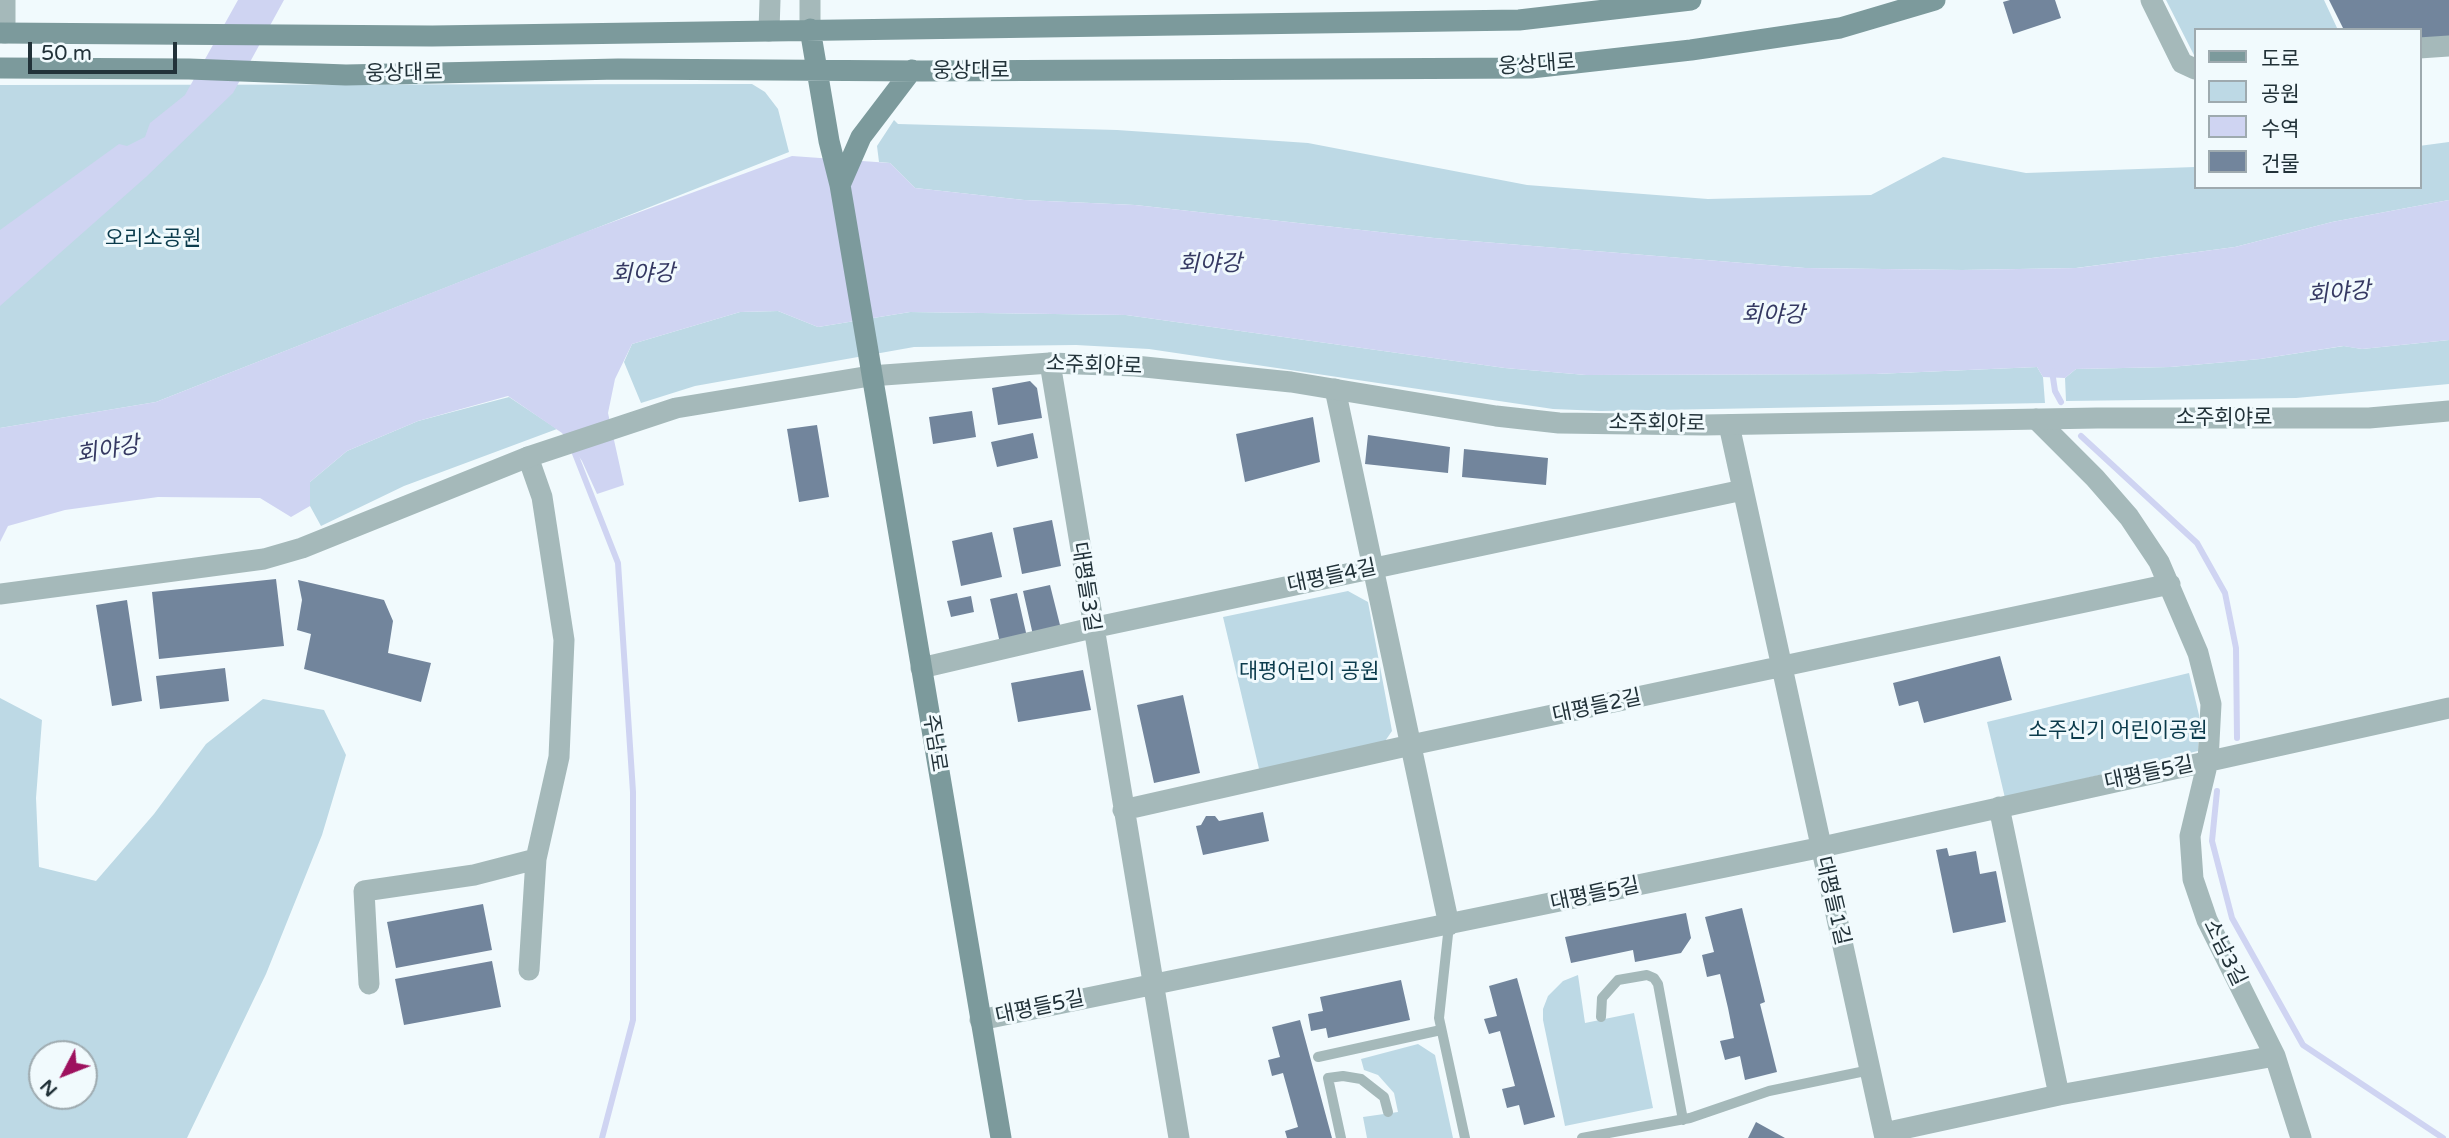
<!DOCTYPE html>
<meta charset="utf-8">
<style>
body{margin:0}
#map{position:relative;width:2449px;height:1138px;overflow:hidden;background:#f1fafd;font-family:"Varela Round","Noto Sans KR",sans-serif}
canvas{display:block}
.legend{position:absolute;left:2194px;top:28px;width:228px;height:161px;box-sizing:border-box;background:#f1fafd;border:2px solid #9eaaaf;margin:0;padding:9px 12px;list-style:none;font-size:21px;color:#223239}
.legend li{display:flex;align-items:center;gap:14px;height:35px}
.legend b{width:35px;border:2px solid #9eaaaf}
.north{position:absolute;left:28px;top:1040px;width:70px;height:70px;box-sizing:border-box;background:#f1fafd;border:2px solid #9eaaaf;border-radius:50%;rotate:228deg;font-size:19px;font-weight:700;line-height:28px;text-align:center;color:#223239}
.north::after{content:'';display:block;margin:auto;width:24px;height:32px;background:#9d115e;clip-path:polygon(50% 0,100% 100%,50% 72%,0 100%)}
.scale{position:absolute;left:28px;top:42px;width:149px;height:32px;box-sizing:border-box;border:4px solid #223239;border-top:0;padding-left:9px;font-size:21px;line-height:24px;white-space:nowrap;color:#223239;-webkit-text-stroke:5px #f1fafd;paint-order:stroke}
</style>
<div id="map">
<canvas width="2449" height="1138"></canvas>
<ul class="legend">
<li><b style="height:9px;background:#7c9a9c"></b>도로</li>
<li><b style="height:19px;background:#bdd9e5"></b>공원</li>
<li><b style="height:19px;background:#cfd4f2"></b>수역</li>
<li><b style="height:19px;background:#72859c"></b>건물</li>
</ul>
<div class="north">N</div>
<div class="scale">50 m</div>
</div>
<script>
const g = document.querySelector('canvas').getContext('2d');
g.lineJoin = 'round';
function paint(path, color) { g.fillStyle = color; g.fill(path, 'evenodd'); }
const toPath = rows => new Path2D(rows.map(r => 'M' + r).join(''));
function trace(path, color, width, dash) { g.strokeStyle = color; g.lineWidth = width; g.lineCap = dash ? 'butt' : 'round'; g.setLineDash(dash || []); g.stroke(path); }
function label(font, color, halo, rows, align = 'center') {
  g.font = font + ' "Varela Round","Noto Sans KR",sans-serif'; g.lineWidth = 6; g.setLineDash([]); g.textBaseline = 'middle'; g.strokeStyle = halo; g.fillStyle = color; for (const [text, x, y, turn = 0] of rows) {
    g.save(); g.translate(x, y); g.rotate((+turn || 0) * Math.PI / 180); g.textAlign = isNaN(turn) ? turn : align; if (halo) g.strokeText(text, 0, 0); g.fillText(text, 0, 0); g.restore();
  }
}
paint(toPath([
 [2166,0,2324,0,2338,30,2195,30,2195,57],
 [752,84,765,92,778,109,789,152,156,402,0,428,0,85],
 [894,120,898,124,1117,130,1308,143,1527,185,1708,199,1871,195,1943,157,2026,173,2195,167,2195,187,2419,187,2419,146,2449,142,2449,200,2332,222,2235,247,2076,268,1962,270,1805,268,1434,238,1135,205,1024,200,915,188,890,163,879,162,877,146],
 [778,311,818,327,910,312,1126,315,1505,368,1586,375,1875,374,2037,367,2043,377,2045,403,1601,411,1553,409,1149,349,1076,345,914,347,695,386,641,403,624,362,632,344,740,312],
 [2449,340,2449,384,2296,398,2066,401,2065,378,2076,369,2170,367,2260,359,2344,346,2362,349],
 [509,397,557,429,404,486,321,526,310,506,310,482,347,451,418,421],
 [1348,591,1368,602,1392,731,1383,744,1260,773,1223,617],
 [2189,673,2199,715,2198,751,2005,798,1987,722],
 [0,698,42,720,36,798,39,867,96,881,154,814,206,744,263,699,324,710,346,755,322,835,266,974,187,1138,0,1138],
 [42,1054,84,1054,84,1096,42,1096],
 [1578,975,1585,1023,1634,1013,1653,1108,1565,1126,1543,1020,1543,1009,1548,996,1563,981],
 [1418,1044,1435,1055,1453,1138,1367,1138,1363,1117,1398,1112,1394,1093,1378,1075,1364,1070,1361,1059]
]), '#bdd9e5');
paint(toPath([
 [238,0,284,0,233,93,146,177,0,306,0,230,119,144,127,146,145,137,150,123,185,95],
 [792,156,890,163,915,188,1024,200,1135,205,1434,238,1805,268,1962,270,2077,268,2235,247,2332,222,2449,200,2449,340,2362,349,2343,346,2260,359,2170,367,2076,369,2065,378,2043,377,2037,367,1875,374,1586,375,1505,368,1126,315,910,312,818,327,778,311,740,312,632,344,615,379,608,413,624,485,597,494,582,461,562,433,508,396,418,421,347,451,310,482,310,506,291,517,260,498,158,497,65,510,8,526,0,542,0,428,156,402,588,231]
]), '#cfd4f2');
trace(toPath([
 [2052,371,2055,391,2061,402],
 [2081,436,2197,543,2225,593,2236,648,2237,738],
 [572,446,618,563,633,792,633,1020,602,1138],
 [2217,791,2212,841,2232,918,2303,1045,2443,1138]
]), '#cfd4f2', 6);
paint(toPath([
 [2010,0,2055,0,2061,18,2013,34,2003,2],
 [2329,0,2449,0,2449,42,2419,45,2419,30,2344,30],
 [1030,381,1037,388,1042,418,998,425,992,388],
 [972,411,976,437,933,444,929,417],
 [1313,417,1320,462,1245,482,1236,434],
 [817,425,829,497,799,502,787,429],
 [1033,433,1038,458,997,467,991,442],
 [1368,435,1450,447,1448,473,1365,464],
 [1464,449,1548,458,1546,485,1462,477],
 [1052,520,1061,566,1022,574,1013,528],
 [992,532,1002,577,961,586,952,541],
 [276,579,284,646,159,659,152,592],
 [298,580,384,600,393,621,388,653,431,663,421,702,304,669,311,634,297,630,302,600],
 [1050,585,1061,629,1033,635,1023,591],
 [1017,593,1027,637,1000,643,990,599],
 [971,596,974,612,951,617,947,601],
 [127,600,142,701,112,706,96,605],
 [2000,656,2012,700,1924,723,1918,701,1899,706,1893,683],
 [225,668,229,701,160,709,156,676],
 [1083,670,1091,710,1018,722,1011,683],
 [1183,695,1200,773,1154,783,1137,705],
 [1263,812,1269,841,1203,855,1196,826,1201,825,1206,816,1215,816,1219,821],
 [1947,848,1949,856,1976,851,1980,874,1996,871,2006,922,1953,933,1936,850],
 [483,904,492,950,396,968,387,922],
 [1742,908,1765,1002,1760,1004,1777,1072,1745,1080,1740,1056,1725,1060,1720,1041,1734,1038,1728,1008,1720,974,1707,977,1702,955,1714,952,1705,917],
 [1686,913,1691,938,1681,953,1635,962,1633,950,1571,963,1565,937],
 [492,961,501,1007,404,1025,395,979],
 [1517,978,1555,1117,1524,1125,1519,1105,1507,1108,1502,1089,1515,1086,1500,1031,1489,1034,1484,1019,1497,1016,1489,986],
 [1401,980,1410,1020,1328,1038,1326,1028,1311,1031,1308,1014,1323,1011,1320,997],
 [1300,1020,1332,1138,1287,1138,1285,1131,1298,1127,1283,1073,1272,1076,1268,1060,1280,1057,1272,1027],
 [1756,1122,1785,1138,1748,1138]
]), '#72859c');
trace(toPath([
 [1449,925,1439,1018,1465,1138],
 [1601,1017,1602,998,1618,980,1647,975,1654,978,1658,984,1683,1120],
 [1318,1057,1441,1030],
 [1341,1138,1328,1078,1343,1076,1361,1079,1384,1097,1388,1112],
 [1582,1138,1690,1118,1769,1091,1870,1070]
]), '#a5b9ba', 10);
trace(toPath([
 [2151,0,2182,63,2195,69],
 [769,31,770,0],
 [5,33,5,0],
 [2419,48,2449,46],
 [1050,363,1179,1138],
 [1335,389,1449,925],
 [2036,419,2095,478,2129,517,2159,562,2198,653,2211,704,2208,761,2190,836,2193,879,2207,920,2275,1056,2301,1138],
 [1729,425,1885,1138],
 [528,457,542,497,564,640,559,757,536,859,529,970],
 [921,668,1092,628,1743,490],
 [1999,807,2059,1095],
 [1123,810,1411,745,2170,584],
 [369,984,364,891,474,875,536,859],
 [980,1020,1813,849,2449,708],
 [1884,1133,2059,1095,2275,1056]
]), '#a5b9ba', 21);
trace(toPath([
 [810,0,810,29],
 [0,594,264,559,302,548,528,457,676,408,870,376,1050,363,1135,366,1291,382,1496,416,1559,423,1704,425,2097,418,2369,418,2449,411]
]), '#a5b9ba', 21);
trace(toPath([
 [810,29,829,141,840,185,1001,1138],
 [0,33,432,36,1519,20,1691,0],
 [0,68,189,69,346,75,618,69,922,71,1531,68,1691,50,1840,28,1935,0],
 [840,185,861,137,912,70]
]), '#7c9a9c', 21);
label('21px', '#223239', '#f1fafd', [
 ["웅상대로",1537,65,-4],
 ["웅상대로",971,71],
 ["웅상대로",404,74,-1],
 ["소주회야로",1094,366,2],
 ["소주회야로",2224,418],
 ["소주회야로",1657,424,1],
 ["대평들4길",1332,577,-12],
 ["대평들3길",1085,587,81],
 ["대평들2길",1597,707,-12],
 ["주남로",934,743,81],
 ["대평들5길",2149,774,-12],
 ["대평들5길",1595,895,-12],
 ["대평들1길",1832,901,77],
 ["소남3길",2224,953,64],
 ["대평들5길",1040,1008,-12]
]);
label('21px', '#0b3b4c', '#f1fafd', [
 ["오리소공원",153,239],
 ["대평어린이 공원",1309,672],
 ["소주신기 어린이공원",2118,731]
]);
label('italic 23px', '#353962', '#f1fafd', [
 ["회야강",1210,265,-1],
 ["회야강",643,275,-1],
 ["회야강",2339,294,-5],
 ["회야강",1773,316],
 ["회야강",108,451,-10]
]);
</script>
